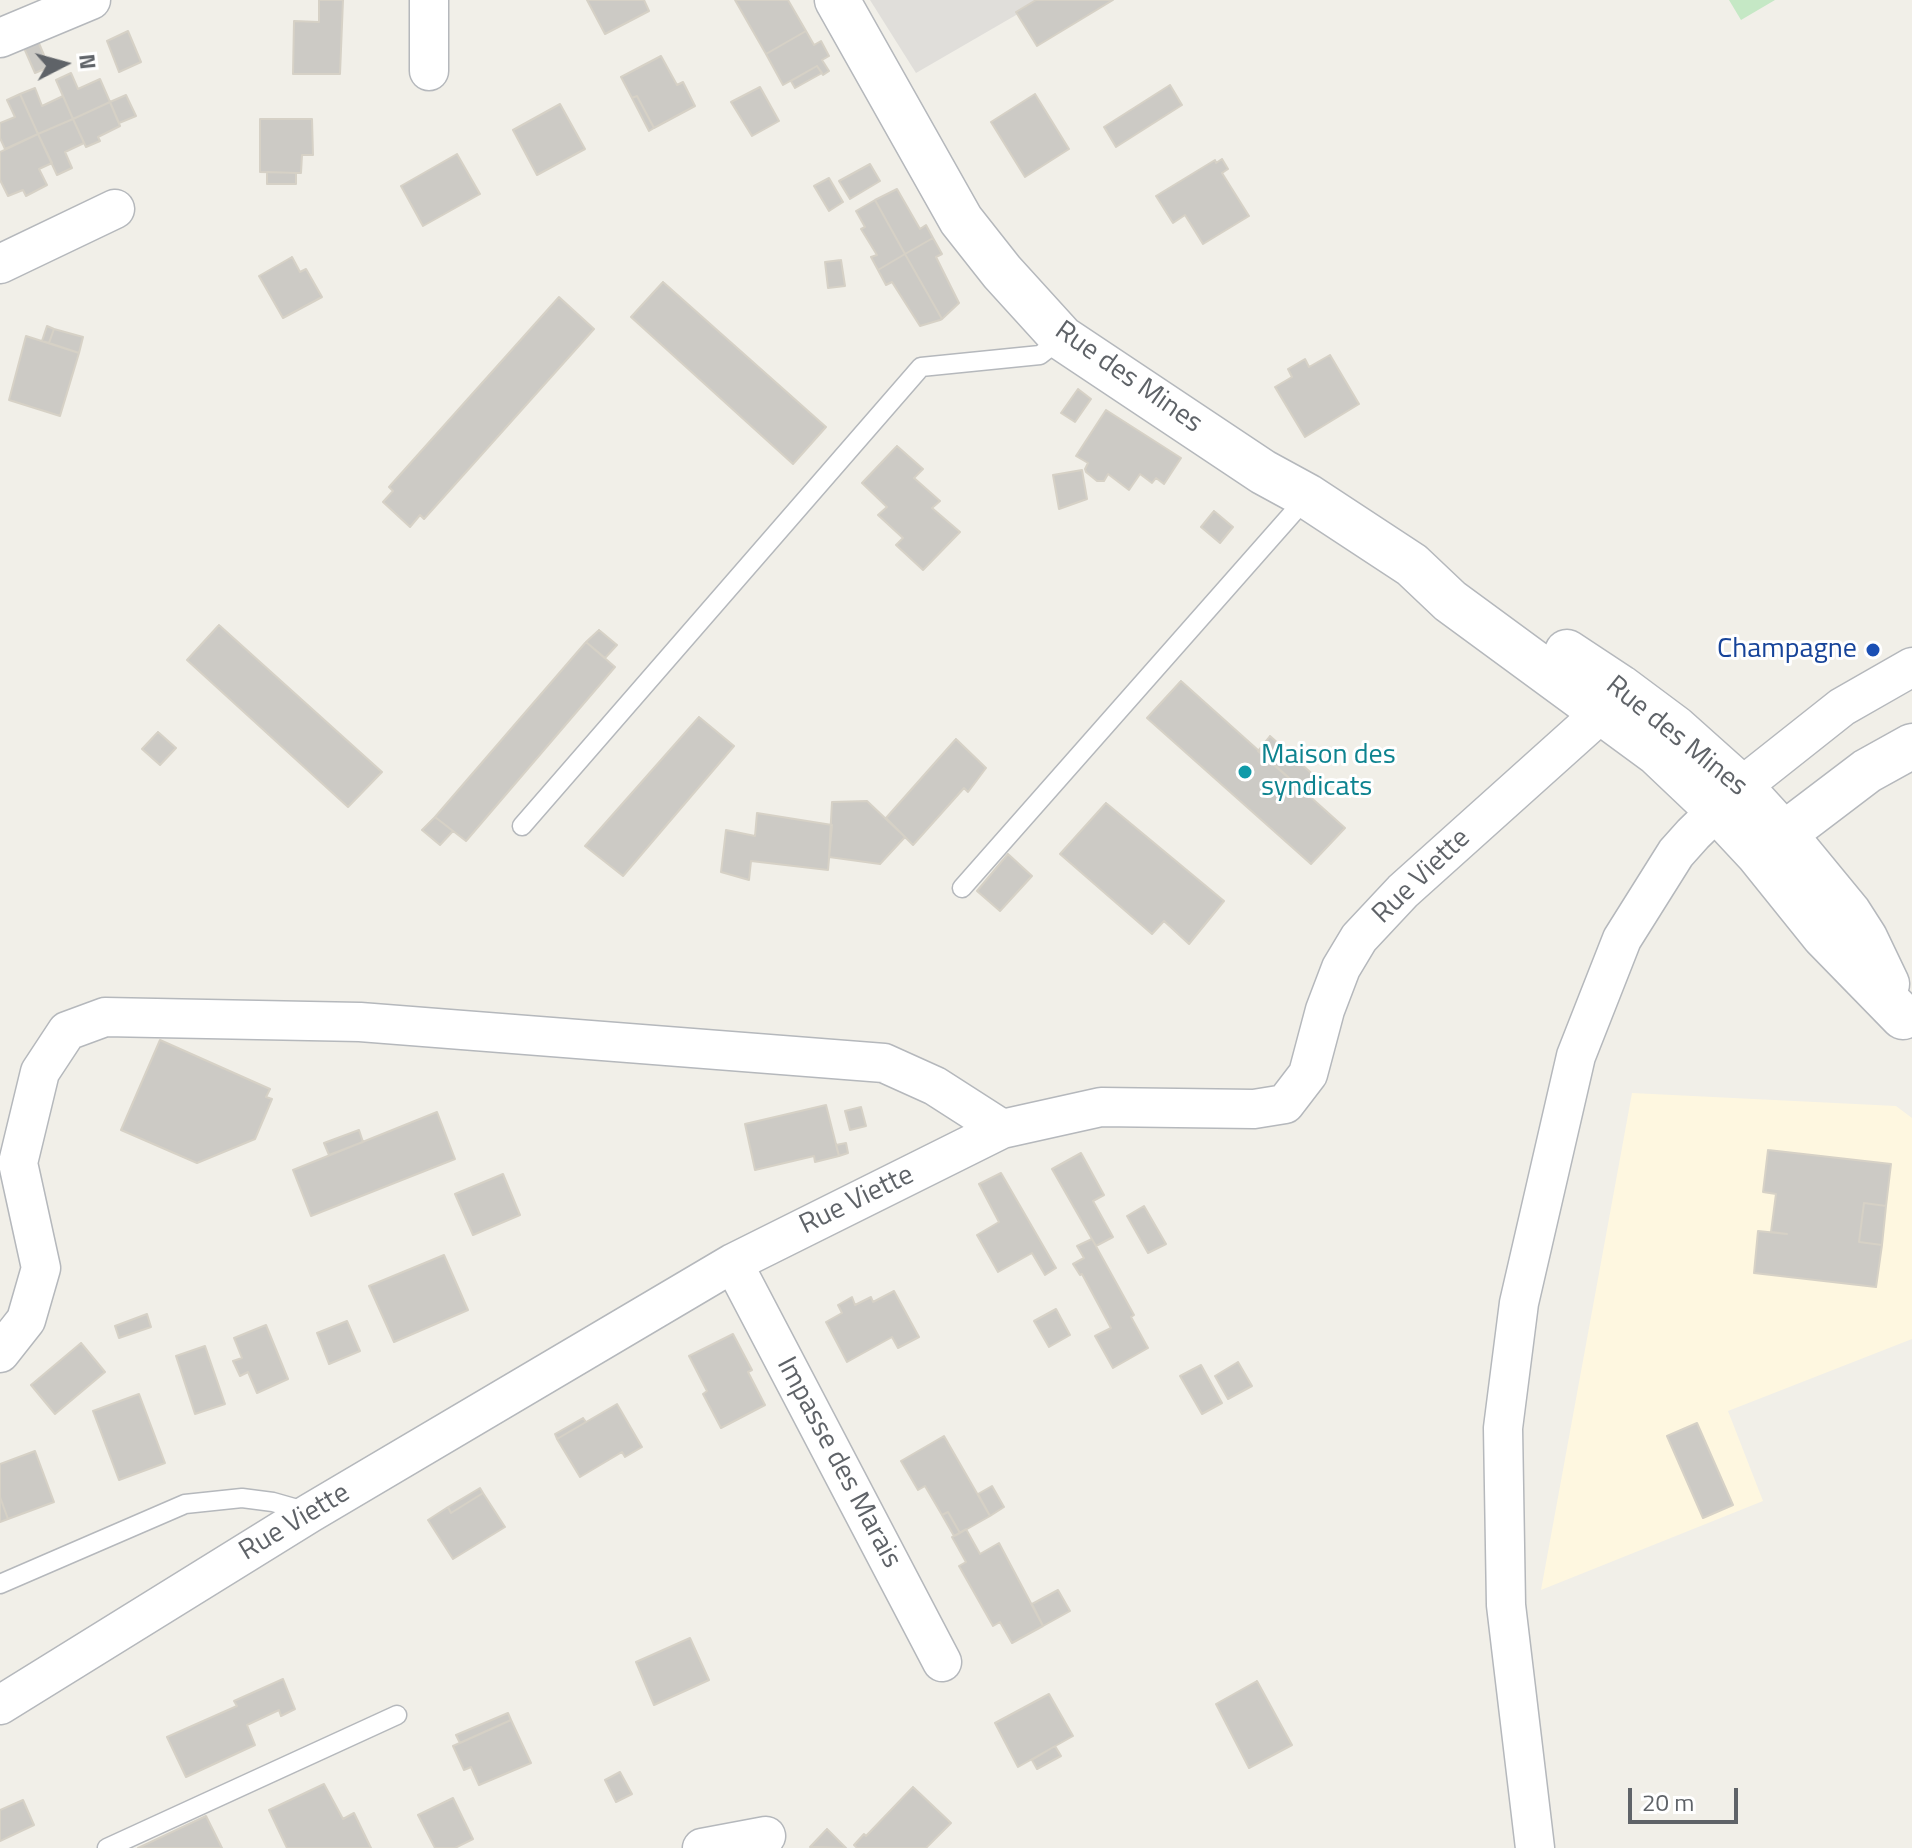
<!DOCTYPE html>
<style>
body{margin:0}
#map{position:relative;width:1912px;height:1848px;overflow:hidden;background:#f1efe8;font-family:"Titillium Web",sans-serif}
canvas{display:block}
.north{position:absolute;left:24px;top:24px;width:80px;height:80px;-webkit-text-stroke:6px #fff;paint-order:stroke;rotate:84deg;font-size:22px;font-weight:700;line-height:32px;text-align:center;color:#5f6368}
.north::after{content:'';display:block;margin:auto;width:28px;height:36px;background:#5f6368;clip-path:polygon(50% 0,100% 100%,50% 72%,0 100%)}
.scale{position:absolute;left:1628px;top:1788px;width:110px;height:36px;box-sizing:border-box;border:4px solid #5f6368;border-top:0;padding-left:10px;font-size:24px;line-height:28px;white-space:nowrap;color:#5f6368;-webkit-text-stroke:6px #fff;paint-order:stroke}
</style>
<div id="map">
<canvas width="1912" height="1848"></canvas>
<div class="north">N</div>
<div class="scale">20 m</div>
</div>
<script>
const g = document.querySelector('canvas').getContext('2d');
g.lineJoin = 'round';
function paint(path, color) { g.fillStyle = color; g.fill(path, 'evenodd'); }
const toPath = rows => new Path2D(rows.map(r => 'M' + r).join(''));
function trace(path, color, width, dash) { g.strokeStyle = color; g.lineWidth = width; g.lineCap = dash ? 'butt' : 'round'; g.setLineDash(dash || []); g.stroke(path); }
function label(font, color, halo, rows, align = 'center') {
  g.font = font + ' "Titillium Web",sans-serif'; g.lineWidth = 6; g.setLineDash([]); g.textBaseline = 'middle'; g.strokeStyle = halo; g.fillStyle = color; for (const [text, x, y, turn = 0] of rows) {
    g.save(); g.translate(x, y); g.rotate((+turn || 0) * Math.PI / 180); g.textAlign = isNaN(turn) ? turn : align; if (halo) g.strokeText(text, 0, 0); g.fillText(text, 0, 0); g.restore();
  }
}
paint(toPath([
 [1632,1093,1896,1106,1912,1118,1912,1339,1728,1411,1763,1501,1541,1590]
]), '#fef7e0');
paint(toPath([
 [870,0,1042,0,916,73]
]), '#e0deda');
paint(toPath([
 [1729,0,1775,0,1741,20]
]), '#c5e8c5');
const building = toPath([
 [319,0,343,0,340,74,293,74,294,21,319,22,319,0],
 [587,0,644,0,649,11,605,34,587,0],
 [735,0,788,0,806,31,766,54,735,0],
 [1036,0,1113,0,1037,46,1016,12,1036,0],
 [128,31,141,62,119,72,107,41,128,31],
 [806,31,814,45,821,41,829,56,822,60,829,71,823,75,817,66,783,85,766,54,806,31],
 [38,41,49,67,35,73,24,48,38,41],
 [661,56,677,85,683,82,695,106,654,128,637,96,632,98,621,77,661,56],
 [817,66,822,73,795,88,791,81,817,66],
 [71,73,78,89,100,79,110,102,73,119,56,80,71,73],
 [1170,85,1182,105,1116,147,1104,127,1170,85],
 [760,87,779,121,752,136,731,102,760,87],
 [35,88,42,106,63,96,73,119,38,134,20,94,35,88],
 [20,94,38,134,5,149,0,138,0,123,15,117,7,100,20,94],
 [1035,94,1069,149,1025,177,991,122,1035,94],
 [126,95,136,116,119,123,110,102,126,95],
 [637,96,654,128,649,131,632,98,637,96],
 [110,102,120,126,98,137,100,141,86,147,73,119,110,102],
 [560,104,585,149,537,175,513,130,560,104],
 [73,119,84,143,65,152,72,168,57,175,38,134,73,119],
 [260,119,312,119,313,155,302,155,301,173,260,172,260,119],
 [38,134,52,163,39,169,47,185,26,196,23,190,8,196,0,180,0,152,38,134],
 [457,154,480,194,423,226,401,186,457,154],
 [1222,159,1228,169,1222,173,1249,216,1203,244,1185,215,1173,223,1156,196,1215,160,1216,163,1222,159],
 [870,164,880,181,850,199,839,181,870,164],
 [267,172,296,173,296,184,267,184,267,172],
 [829,178,843,202,829,211,814,186,829,178],
 [897,189,920,229,926,225,933,238,905,254,875,200,897,189],
 [875,200,905,254,878,270,871,257,877,255,861,229,865,227,856,211,875,200],
 [933,238,942,254,936,257,959,303,942,319,905,254,933,238],
 [905,254,942,319,940,320,920,326,892,282,886,285,878,270,905,254],
 [292,257,300,272,306,269,322,297,283,318,259,276,292,257],
 [841,260,845,286,828,288,825,262,841,260],
 [663,282,826,427,793,464,631,317,663,282],
 [559,297,594,329,424,519,420,515,410,527,383,502,393,491,389,487,559,297],
 [47,326,54,329,49,343,42,341,47,326],
 [54,329,83,337,79,353,49,343,54,329],
 [26,336,79,353,60,416,9,400,26,336],
 [1330,355,1359,404,1305,437,1275,387,1292,377,1288,369,1305,359,1309,367,1330,355],
 [1078,389,1091,399,1075,422,1061,413,1078,389],
 [1106,410,1181,458,1164,484,1156,478,1152,483,1140,474,1129,490,1108,474,1104,481,1097,481,1086,472,1085,469,1088,463,1076,456,1106,410],
 [897,446,923,469,914,478,940,501,932,508,960,532,923,570,896,545,903,538,878,515,887,507,862,483,897,446],
 [1082,470,1087,499,1059,509,1053,475,1082,470],
 [1214,511,1233,527,1220,543,1201,527,1214,511],
 [219,625,382,772,348,807,187,660,219,625],
 [599,630,617,645,605,658,586,642,599,630],
 [586,642,615,667,466,841,435,817,586,642],
 [1181,681,1345,828,1311,864,1147,718,1181,681],
 [699,717,734,746,623,876,585,846,699,717],
 [158,732,176,748,160,765,142,749,158,732],
 [1270,736,1319,780,1307,794,1258,751,1270,736],
 [956,739,986,768,968,792,964,788,913,845,886,818,956,739],
 [867,801,905,837,880,864,829,857,832,802,867,801],
 [1106,803,1224,901,1189,944,1164,921,1152,934,1060,854,1106,803],
 [757,813,832,825,828,870,751,861,749,880,721,872,726,830,755,836,757,813],
 [435,817,453,831,440,845,422,830,435,817],
 [1008,854,1032,876,1000,911,977,891,1008,854],
 [160,1040,270,1089,266,1097,272,1099,255,1139,197,1163,121,1130,160,1040],
 [826,1105,839,1156,815,1162,814,1156,755,1170,745,1124,826,1105],
 [861,1107,866,1126,850,1130,845,1111,861,1107],
 [437,1112,455,1159,311,1216,293,1170,437,1112],
 [359,1130,363,1142,329,1155,324,1143,359,1130],
 [846,1143,848,1153,839,1156,836,1145,846,1143],
 [1768,1150,1891,1164,1886,1206,1864,1203,1859,1242,1882,1245,1876,1287,1754,1273,1758,1231,1787,1234,1771,1232,1776,1194,1763,1192,1768,1150],
 [1081,1153,1104,1195,1093,1201,1113,1237,1096,1246,1052,1169,1081,1153],
 [1001,1173,1056,1268,1045,1275,1032,1253,998,1272,977,1235,999,1222,979,1184,1001,1173],
 [503,1174,520,1215,473,1235,455,1194,503,1174],
 [1864,1203,1886,1206,1882,1245,1859,1242,1864,1203],
 [1144,1206,1166,1244,1148,1253,1127,1216,1144,1206],
 [1092,1239,1134,1315,1131,1317,1148,1348,1113,1368,1095,1336,1111,1328,1082,1274,1080,1275,1073,1264,1084,1258,1077,1246,1092,1239],
 [444,1255,468,1310,394,1342,369,1286,444,1255],
 [894,1291,919,1337,898,1348,892,1337,847,1362,826,1322,842,1313,838,1305,852,1297,855,1305,871,1297,873,1302,894,1291],
 [1056,1309,1070,1335,1049,1347,1034,1321,1056,1309],
 [147,1314,151,1327,119,1338,115,1326,147,1314],
 [347,1321,360,1351,329,1364,317,1333,347,1321],
 [266,1325,288,1379,257,1393,248,1372,240,1376,233,1361,242,1358,234,1338,266,1325],
 [733,1334,752,1370,748,1372,765,1405,721,1428,703,1394,707,1391,689,1356,733,1334],
 [81,1343,105,1372,55,1414,31,1385,81,1343],
 [205,1346,225,1404,195,1414,176,1356,205,1346],
 [1238,1362,1252,1386,1228,1399,1215,1376,1238,1362],
 [1201,1365,1222,1403,1202,1414,1180,1376,1201,1365],
 [139,1394,165,1463,119,1480,93,1411,139,1394],
 [617,1404,642,1447,625,1457,622,1452,580,1477,557,1439,617,1404],
 [583,1418,586,1422,557,1439,555,1434,583,1418],
 [1697,1423,1733,1505,1703,1518,1667,1436,1697,1423],
 [944,1436,990,1516,960,1533,948,1512,942,1515,925,1486,918,1490,901,1461,944,1436],
 [35,1451,54,1502,8,1519,0,1497,0,1464,35,1451],
 [992,1486,1004,1507,990,1516,978,1494,992,1486],
 [480,1488,483,1493,451,1513,448,1507,480,1488],
 [483,1493,505,1527,453,1559,428,1520,448,1507,451,1513,483,1493],
 [0,1497,8,1519,0,1522,0,1497],
 [948,1512,960,1533,954,1536,942,1515,948,1512],
 [966,1529,980,1554,999,1543,1043,1626,1012,1643,1000,1622,993,1626,959,1566,966,1562,952,1537,966,1529],
 [1058,1590,1070,1611,1043,1626,1032,1604,1058,1590],
 [690,1638,709,1680,654,1705,636,1662,690,1638],
 [283,1679,295,1709,281,1716,279,1710,247,1725,255,1745,186,1777,167,1737,237,1706,234,1701,283,1679],
 [1257,1681,1292,1745,1249,1768,1216,1704,1257,1681],
 [1049,1694,1073,1736,1018,1767,995,1723,1049,1694],
 [508,1713,511,1720,460,1743,456,1735,508,1713],
 [511,1720,531,1763,479,1785,471,1767,464,1770,453,1746,511,1720],
 [1055,1746,1061,1756,1037,1769,1032,1760,1055,1746],
 [620,1772,632,1794,616,1802,605,1780,620,1772],
 [324,1784,343,1819,354,1813,371,1848,287,1848,269,1810,324,1784],
 [913,1787,951,1823,926,1848,857,1848,854,1845,864,1834,866,1836,913,1787],
 [453,1798,473,1839,455,1848,435,1848,418,1815,453,1798],
 [23,1800,34,1825,0,1841,0,1810,23,1800],
 [206,1816,222,1848,138,1848,206,1816],
 [827,1829,846,1848,810,1847,827,1829]
]);
paint(building, '#cccac5');
trace(building, '#d6d1c6', 2);
const service = toPath([
 [522,826,921,367,1040,355,1062,338],
 [962,888,1307,497],
 [0,1584,185,1504,242,1498,273,1502,308,1512],
 [107,1848,397,1715]
]);
const minor = toPath([
 [0,38,91,0],
 [429,71,429,0],
 [0,264,115,209],
 [733,1263,942,1662],
 [0,1353,26,1320,41,1268,18,1163,40,1072,67,1031,105,1017,360,1022,884,1063,935,1086,1002,1129],
 [0,1705,310,1513,733,1263,1002,1129,1101,1107,1254,1109,1285,1104,1308,1074,1325,1010,1341,968,1359,938,1403,891,1589,724,1618,689],
 [702,1848,766,1836],
 [1535,1848,1506,1605,1503,1428,1519,1303,1576,1056,1622,939,1676,853,1693,834,1741,787,1842,707,1912,667]
]);
const tertiary = toPath([
 [837,0,961,220,1002,272,1062,338,1263,472,1307,496,1412,565,1450,601,1657,753,1716,809,1758,854,1824,936,1903,1017],
 [1567,652,1620,687,1675,728,1741,787,1784,834,1849,913,1865,938,1887,984],
 [1763,850,1867,771,1912,746]
]);
trace(service, '#b5b8bc', 21);
trace(minor, '#b5b8bc', 41);
trace(tertiary, '#b5b8bc', 47);
trace(service, '#fff', 18);
trace(minor, '#fff', 38);
trace(tertiary, '#fff', 44);
for (const [x, y, r, color] of [
 [1873,650,8,"#1a4fb4"],
 [1245,772,8,"#0f9aa8"]
]) { const dot = new Path2D(); dot.arc(x, y, r, 0, 2 * Math.PI); g.fillStyle = color; g.fill(dot); trace(dot, '#fff', 3); }
label('28px', '#5f6368', '#fff', [
 ["Rue des Mines",1128,378,35],
 ["Rue des Mines",1676,737,39],
 ["Rue Viette",1422,877,-44],
 ["Rue Viette",857,1201,-26],
 ["Impasse des Marais",838,1463,62],
 ["Rue Viette",295,1523,-31]
]);
label('28px', '#164399', '#fff', [
 ["Champagne",1857,650]
], 'right');
label('28px', '#0d838f', '#fff', [
 ["Maison des",1261,756],
 ["syndicats",1261,788]
], 'left');
</script>
